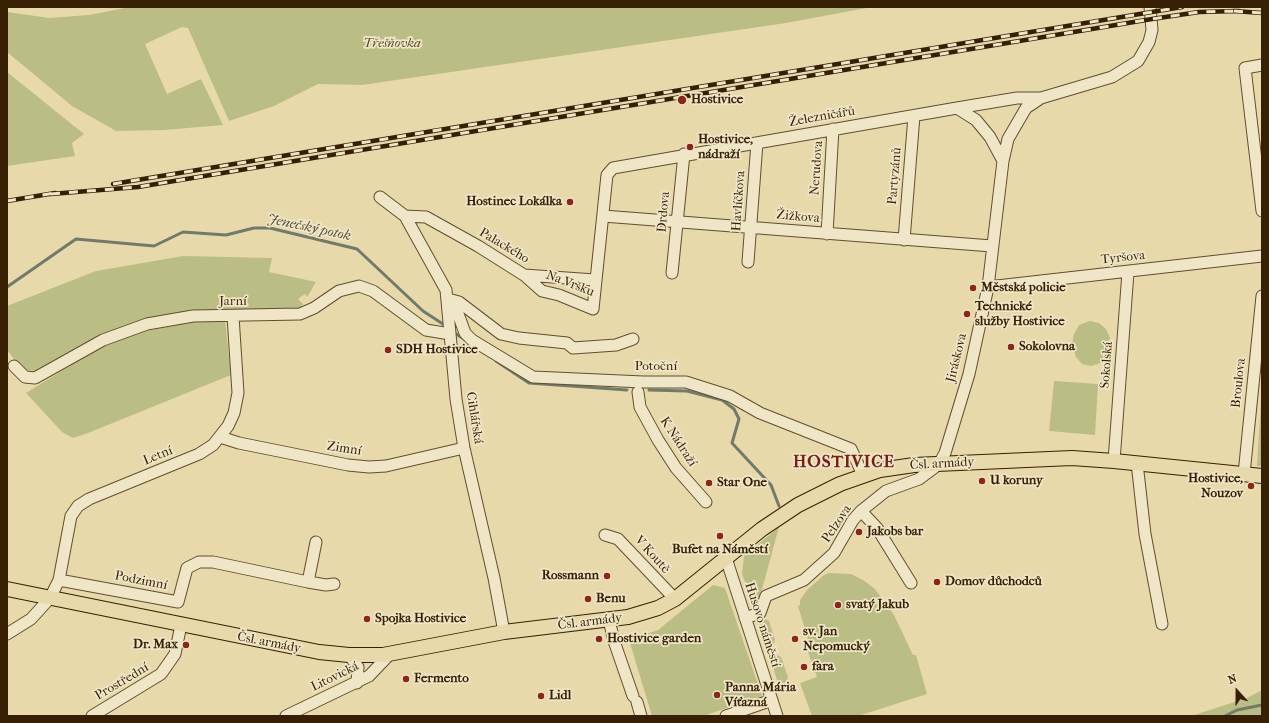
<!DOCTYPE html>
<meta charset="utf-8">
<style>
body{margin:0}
#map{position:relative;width:1269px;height:723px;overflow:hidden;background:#e7d9aa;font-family:"IM FELL French Canon",serif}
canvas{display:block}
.frame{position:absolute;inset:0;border:8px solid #361f02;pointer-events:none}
.north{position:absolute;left:1217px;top:671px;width:40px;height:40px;-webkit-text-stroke:3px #efe6c8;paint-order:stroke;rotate:339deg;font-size:11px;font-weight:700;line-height:16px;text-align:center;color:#361f02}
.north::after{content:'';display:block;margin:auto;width:14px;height:18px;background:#361f02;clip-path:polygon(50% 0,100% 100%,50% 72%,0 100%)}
</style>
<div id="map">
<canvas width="1269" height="723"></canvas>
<div class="frame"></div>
<div class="north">N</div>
</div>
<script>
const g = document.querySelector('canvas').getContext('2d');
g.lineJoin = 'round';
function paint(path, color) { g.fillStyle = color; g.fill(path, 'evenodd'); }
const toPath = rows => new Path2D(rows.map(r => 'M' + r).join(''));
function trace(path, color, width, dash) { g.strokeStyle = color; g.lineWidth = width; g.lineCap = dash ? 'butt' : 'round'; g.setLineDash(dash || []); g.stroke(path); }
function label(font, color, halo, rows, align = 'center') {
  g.font = font + ' "IM FELL French Canon",serif'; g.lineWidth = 3.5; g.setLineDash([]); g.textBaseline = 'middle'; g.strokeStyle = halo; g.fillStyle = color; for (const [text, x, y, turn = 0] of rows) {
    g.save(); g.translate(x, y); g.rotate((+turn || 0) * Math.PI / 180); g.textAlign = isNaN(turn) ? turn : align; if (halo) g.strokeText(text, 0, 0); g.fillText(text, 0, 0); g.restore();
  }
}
paint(toPath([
 [130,7,872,7,786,23,362,85,318,84,274,106,229,121,188,28,182,27,145,44,167,94,201,79,223,125,164,130,116,131,72,106,7,52,7,12,49,18,89,15],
 [7,72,84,134,72,143,75,156,7,166],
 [183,256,272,258,269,272,316,282,307,297,305,294,298,299,303,304,299,310,209,310,153,318,100,336,41,370,34,371,26,370,17,363,7,350,7,306,96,271],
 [225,320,231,375,88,433,73,438,62,432,26,393,92,352,136,333,192,322],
 [1090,321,1099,323,1106,329,1110,338,1107,357,1101,363,1091,366,1082,364,1076,357,1072,344,1074,334,1079,325],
 [1054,381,1098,384,1095,435,1049,431],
 [1262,386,1262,466,1257,466],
 [779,527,758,604,754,606,742,574,744,556],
 [829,573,851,574,863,580,875,589,894,615,913,655,916,655,927,694,858,716,812,716,800,683,817,677,808,652,810,646,798,606,800,605,800,600,807,590,824,575],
 [713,585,725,588,762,696,703,716,652,716,629,640,658,630],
 [763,618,769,621,775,640,773,645,767,645,765,643,759,625,759,622],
 [775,654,781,657,788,677,786,683,783,684,777,680,771,661,771,658],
 [1262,690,1262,716,1191,716,1247,698]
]), '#babe85');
trace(toPath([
 [7,287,76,239,154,246,183,232,226,235,254,228,270,228,357,249,423,311,446,326],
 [453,332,464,339],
 [496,361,529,383,627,390],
 [649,390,687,391,722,400,734,409,739,419,732,443,771,485,779,506],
 [1225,716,1237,710,1262,705]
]), '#717b6c', 3);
const minor = toPath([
 [1262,65,1245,68,1262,211],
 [957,108,976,120,990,137,1003,161],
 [380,197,405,216,446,290,456,399,464,448,494,578,504,632],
 [405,216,426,217,478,246,524,275,595,280],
 [603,216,992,246],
 [827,234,833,129],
 [904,240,914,116],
 [748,262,757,143],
 [672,273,684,154],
 [524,275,542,291,559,295,593,309,607,175,613,168,957,108,1017,98,1041,98],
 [988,287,1262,256],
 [448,299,459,302,501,334,519,338,567,343,573,348,616,345,633,339],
 [448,308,457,311,465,333,472,340,533,377,643,382,686,382,730,396,760,413,851,449,863,475],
 [14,366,25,377,35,378,103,340,147,324,193,316,300,314,314,308,339,291,359,286,373,291,426,330,450,334],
 [638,392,640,407,658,440,676,468,706,502],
 [220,437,239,443,348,465,369,467,386,466,464,448],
 [1114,461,1128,272],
 [1137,463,1145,534,1162,624],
 [1244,474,1262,296],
 [861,511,877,528,911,583],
 [605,535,618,539,675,599],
 [726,558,777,716],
 [59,580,178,602,187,568,199,562,213,562,308,582,316,542],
 [308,582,326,585,334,584],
 [745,618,760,613,766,596,804,580,834,553,853,520,861,511,886,491,919,479,939,464,945,453,969,374,988,287,1003,161,1008,139,1026,108,1041,98,1112,77,1138,61,1149,42,1152,30,1150,7],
 [609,620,614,641,633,696],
 [7,634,31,619,50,598,59,580,71,516,78,506,89,499,199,454,213,445,228,426,234,413,238,393,233,316],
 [349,655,358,667,357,683],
 [637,702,641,716],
 [92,716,161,674,175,654,181,625],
 [286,716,369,676,390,654],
 [726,716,772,700]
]);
const major = toPath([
 [7,589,319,652,349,655,383,655,504,632,628,617,658,608,675,599,762,529,798,505,840,484,880,470,914,465,1072,458,1114,461,1262,476]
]);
trace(minor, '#624e2c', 13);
trace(major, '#361f02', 16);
trace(minor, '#efe6c8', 11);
trace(major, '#e7d9aa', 14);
const rail = toPath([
 [1234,11,1262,13],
 [113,184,1182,7],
 [51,194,138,187,1152,19,1199,12,1239,11],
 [7,201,55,193]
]);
trace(rail, '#361f02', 4.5);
trace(rail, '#efe6c8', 3, [9]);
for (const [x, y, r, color] of [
 [682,100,5,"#8f2418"],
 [690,147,4,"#8f2418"],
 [570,202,4,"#8f2418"],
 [973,288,4,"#8f2418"],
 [967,314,4,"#8f2418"],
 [1011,347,4,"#8f2418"],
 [388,350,4,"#8f2418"],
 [982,481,4,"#8f2418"],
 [709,483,4,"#8f2418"],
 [1251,486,4,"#8f2418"],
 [859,532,4,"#8f2418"],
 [720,536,4,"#8f2418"],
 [607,576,4,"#8f2418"],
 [937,582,4,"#8f2418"],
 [588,599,4,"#8f2418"],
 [838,605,4,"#8f2418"],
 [367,619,4,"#8f2418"],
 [599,639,4,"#8f2418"],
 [795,639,4,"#8f2418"],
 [186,645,4,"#8f2418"],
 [804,667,4,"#8f2418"],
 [406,679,4,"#8f2418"],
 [717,695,4,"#8f2418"],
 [541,696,4,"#8f2418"]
]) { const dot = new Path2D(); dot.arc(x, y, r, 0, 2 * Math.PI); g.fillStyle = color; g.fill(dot); trace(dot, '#efe6c8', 1.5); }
label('italic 13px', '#574723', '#efe6c8', [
 ["Třešňovka",392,44]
]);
label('bold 13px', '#361f02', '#efe6c8', [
 ["Hostivice",691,100],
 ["Hostivice,",698,140],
 ["nádraží",698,155],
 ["Hostinec Lokálka",562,202,"right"],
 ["Městská policie",981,288],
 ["Technické",975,307],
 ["služby Hostivice",975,322],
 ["Sokolovna",1019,347],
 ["SDH Hostivice",396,350],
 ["Hostivice,",1243,479,"right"],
 ["Nouzov",1243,494,"right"],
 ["U koruny",990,481],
 ["Star One",717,483],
 ["Jakobs bar",867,532],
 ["Bufet na Náměstí",720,550,"center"],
 ["Rossmann",599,576,"right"],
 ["Domov důchodců",945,582],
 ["Benu",596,599],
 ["svatý Jakub",846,605],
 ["Spojka Hostivice",375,619],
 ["sv. Jan",803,632],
 ["Nepomucký",803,647],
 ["Hostivice garden",607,639],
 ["Dr. Max",178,645,"right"],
 ["fara",812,667],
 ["Fermento",414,679],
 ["Panna Mária",725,688],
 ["Víťazná",725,703],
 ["Lidl",549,696]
], 'left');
label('13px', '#361f02', '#efe6c8', [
 ["Železničářů",822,117,-10],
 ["Nerudova",817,168,-86],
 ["Partyzánů",895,176,-85],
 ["Havlíčkova",739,201,-86],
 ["Drdova",664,212,-85],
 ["Žižkova",798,217,5],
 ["Palackého",504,246,31],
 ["Tyršova",1123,258,-6],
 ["Na Vršku",570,284,21],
 ["Jarní",233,302],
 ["Jiráskova",957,358,-76],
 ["Sokolská",1107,365,-86],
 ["Potoční",656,367],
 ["Broulova",1239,383,-84],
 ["Cihlářská",474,418,81],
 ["K Nádraží",678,442,57],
 ["Zimní",344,449,9],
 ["Letní",158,456,-22],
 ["Čsl. armády",942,464,-3],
 ["Pelzova",837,524,-56],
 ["V Koutě",652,555,48],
 ["Podzimní",141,581,11],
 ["Čsl. armády",590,622,-7],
 ["Husovo náměstí",762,625,72],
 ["Čsl. armády",269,643,11],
 ["Litovická",335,677,-26],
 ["Prostřední",122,682,-31]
]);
label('italic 14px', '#544d37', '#efe6c8', [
 ["Jenečský potok",309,228,12]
]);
g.letterSpacing = '1px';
label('bold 17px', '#7a1f14', '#efe6c8', [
 ["HOSTIVICE",844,463]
]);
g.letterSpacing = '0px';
</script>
